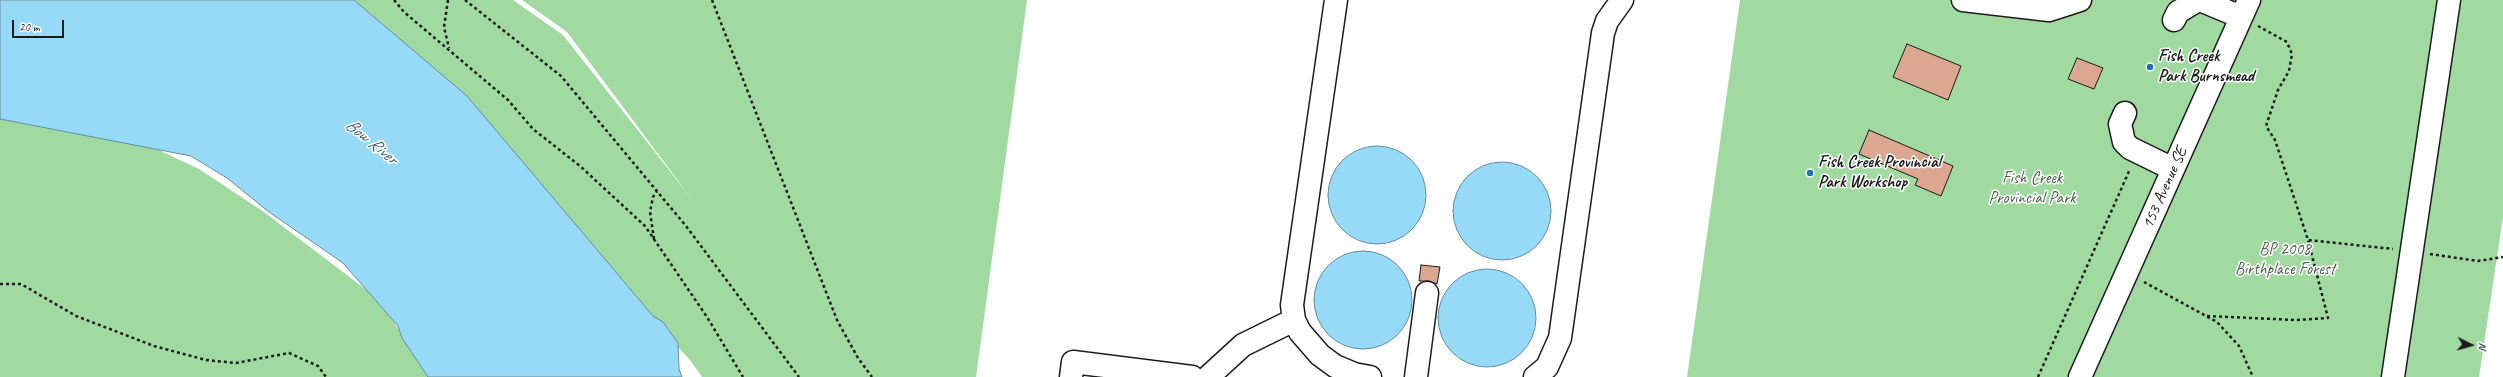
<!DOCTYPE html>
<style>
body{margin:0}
#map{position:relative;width:2503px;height:377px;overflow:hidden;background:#fff;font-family:Caveat,sans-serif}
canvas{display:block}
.north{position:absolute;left:2451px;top:325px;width:40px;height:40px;-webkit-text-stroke:3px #fff;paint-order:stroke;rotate:95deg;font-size:11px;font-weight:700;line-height:16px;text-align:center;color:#1c1c1c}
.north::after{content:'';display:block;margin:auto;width:14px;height:18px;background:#1c1c1c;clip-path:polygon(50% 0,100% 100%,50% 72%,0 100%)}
.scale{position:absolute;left:12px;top:20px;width:52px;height:18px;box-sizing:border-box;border:2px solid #1c1c1c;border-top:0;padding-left:5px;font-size:12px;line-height:14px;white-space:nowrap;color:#1c1c1c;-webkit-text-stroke:3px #fff;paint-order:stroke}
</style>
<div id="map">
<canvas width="2503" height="377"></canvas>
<div class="north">N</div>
<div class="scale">20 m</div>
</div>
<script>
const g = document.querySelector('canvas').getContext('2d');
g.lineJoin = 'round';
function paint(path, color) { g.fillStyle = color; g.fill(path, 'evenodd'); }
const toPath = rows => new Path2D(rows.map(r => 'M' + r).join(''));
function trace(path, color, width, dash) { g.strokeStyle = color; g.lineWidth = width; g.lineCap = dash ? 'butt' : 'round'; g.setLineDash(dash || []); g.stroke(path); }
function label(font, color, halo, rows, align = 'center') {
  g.font = font + ' Caveat,sans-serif'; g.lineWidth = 3; g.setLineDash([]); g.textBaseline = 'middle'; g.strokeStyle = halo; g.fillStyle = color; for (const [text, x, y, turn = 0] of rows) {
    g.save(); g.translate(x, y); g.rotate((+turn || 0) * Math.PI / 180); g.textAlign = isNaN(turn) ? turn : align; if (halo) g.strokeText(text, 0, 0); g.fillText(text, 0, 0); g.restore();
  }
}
paint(toPath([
 [338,0,513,0,563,35,691,198,567,32,522,0,1027,0,976,377,702,377,690,360,587,251],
 [1740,0,2503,0,2503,217,2479,377,1687,377],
 [0,32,163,152,199,169,264,212,381,301,428,377,0,377]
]), '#a0daa1');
const water = toPath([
 [0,0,354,0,467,96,653,316,663,322,678,343,679,369,682,377,428,377,402,338,398,326,343,263,269,212,227,178,191,156,0,119,0,0],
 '1328 195a49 49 0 1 1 98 0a49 49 0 1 1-98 0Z',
 '1453 211a49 49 0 1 1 98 0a49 49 0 1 1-98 0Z',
 '1314 300a49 49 0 1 1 98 0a49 49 0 1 1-98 0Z',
 '1438 318a49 49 0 1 1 98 0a49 49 0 1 1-98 0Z'
]);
paint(water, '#96daf8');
trace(water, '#658ea0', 1);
const building = toPath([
 [1907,44,1961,66,1948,100,1893,77,1907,44],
 [2077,58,2103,68,2094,89,2068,79,2077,58],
 [1869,130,1953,166,1941,196,1915,185,1918,179,1859,154,1869,130],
 [1421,265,1440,267,1437,284,1429,281,1419,281,1421,265]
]);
paint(building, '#dca791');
trace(building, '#1c1c1c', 1);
const minor = toPath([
 [1336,0,1292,305,1294,320,1300,332,1320,355,1335,366,1354,374,1370,377],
 [1963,0,2049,10,2080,0],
 [2200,0,2241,17],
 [2174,20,2178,12,2198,0],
 [2125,113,2120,124,2124,142,2130,148,2173,169],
 [1071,377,1073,362,1192,377],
 [1208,377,1243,345,1294,320],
 [1416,377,1427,293],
 [1535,377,1547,367,1560,338,1603,33,1607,21,1622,0],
 [2080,377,2249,0],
 [2393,377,2449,0]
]);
trace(minor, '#1c1c1c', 25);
trace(toPath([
 [394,0,404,12,508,100,533,129,580,166,645,226,707,317,743,377],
 [448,0,444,27,449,48],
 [465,0,561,76,686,226,799,377],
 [712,0,837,320,858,358,872,377],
 [2258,26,2287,42,2292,54,2289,71,2278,90,2266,126,2275,140,2308,240,2393,249],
 [654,239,650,212,653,197,657,191],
 [2430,254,2478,261,2503,257],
 [2144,282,2217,322,2239,346,2253,377],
 [0,284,21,284,76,316,154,346,206,360,236,363,289,353,318,366,326,377],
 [2207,316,2296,320,2328,318,2308,240],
 [2038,377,2130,169]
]), '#1c1c1c', 2.5, [3, 3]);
trace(minor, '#fff', 22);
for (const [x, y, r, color] of [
 [2150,67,4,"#1f6fb2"],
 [1810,173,4,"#1f6fb2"]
]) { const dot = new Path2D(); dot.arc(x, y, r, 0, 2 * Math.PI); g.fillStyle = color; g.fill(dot); trace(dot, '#fff', 1.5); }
label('bold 17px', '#1c1c1c', '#fff', [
 ["Fish Creek",2158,57],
 ["Park Burnsmead",2158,77],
 ["Fish Creek Provincial",1818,163],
 ["Park Workshop",1818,183]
], 'left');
label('17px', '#4a5e4b', '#fff', [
 ["Fish Creek",2032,179],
 ["Provincial Park",2032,199],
 ["BP 2008",2285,250],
 ["Birthplace Forest",2285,270]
]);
label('17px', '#1c1c1c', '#fff', [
 ["153 Avenue SE",2165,188,-66]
]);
label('italic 18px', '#475e69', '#fff', [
 ["Bow River",371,142,39]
]);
</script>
